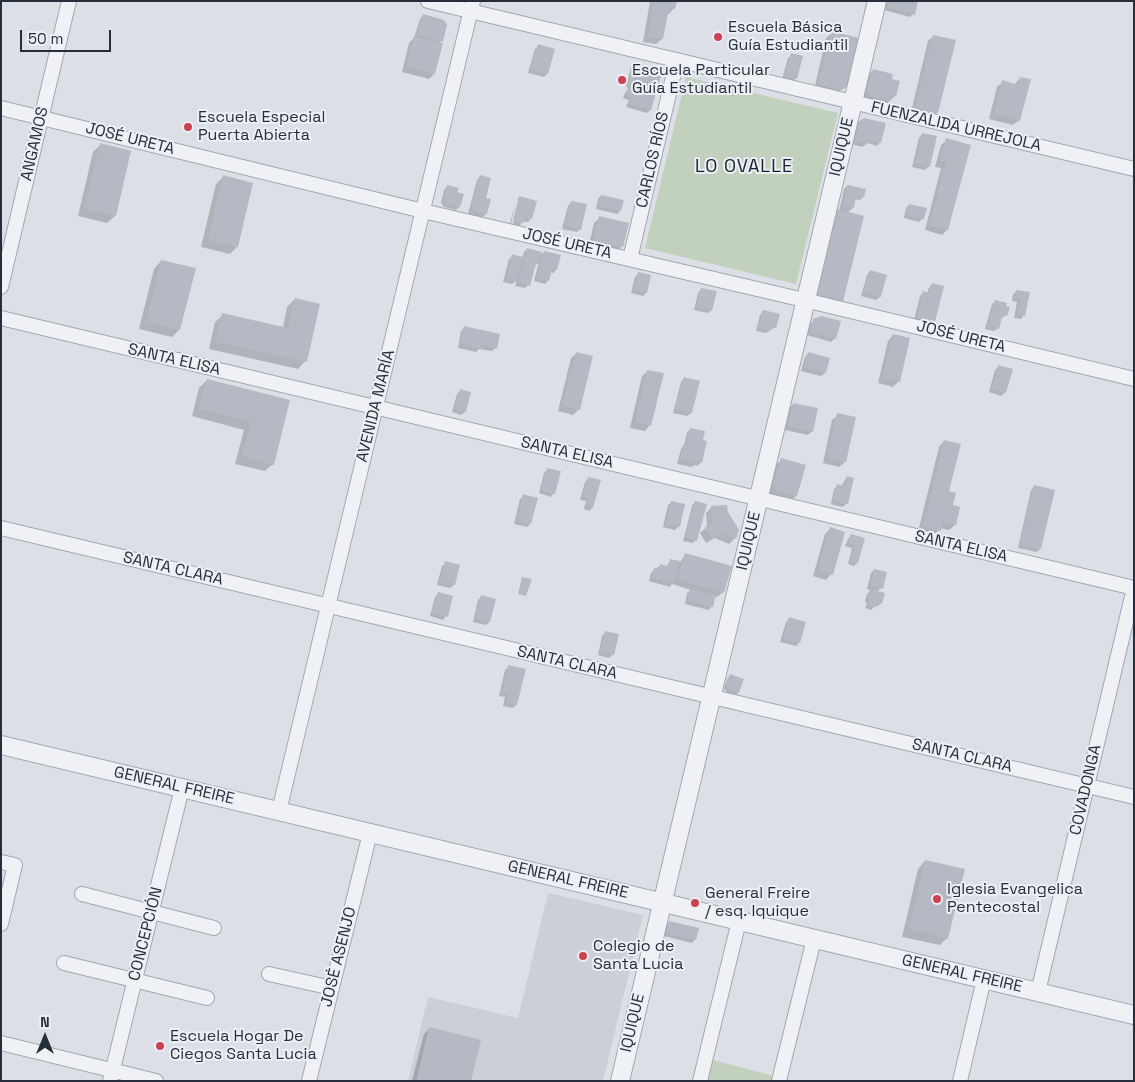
<!DOCTYPE html>
<meta charset="utf-8">
<style>
body{margin:0}
#map{position:relative;width:1135px;height:1082px;overflow:hidden;background:#dce0e6;font-family:"Space Grotesk",sans-serif}
canvas{display:block}
.frame{position:absolute;inset:0;border:2px solid #262e3c;pointer-events:none}
.north{position:absolute;left:20px;top:1012px;width:50px;height:50px;-webkit-text-stroke:4px #eceff4;paint-order:stroke;rotate:0deg;font-size:14px;font-weight:700;line-height:20px;text-align:center;color:#262e3c}
.north::after{content:'';display:block;margin:auto;width:18px;height:22px;background:#262e3c;clip-path:polygon(50% 0,100% 100%,50% 72%,0 100%)}
.scale{position:absolute;left:20px;top:30px;width:91px;height:22px;box-sizing:border-box;border:2px solid #262e3c;border-top:0;padding-left:6px;font-size:15px;line-height:18px;white-space:nowrap;color:#262e3c;-webkit-text-stroke:4px #eceff4;paint-order:stroke}
</style>
<div id="map">
<canvas width="1135" height="1082"></canvas>
<div class="frame"></div>
<div class="north">N</div>
<div class="scale">50 m</div>
</div>
<script>
const g = document.querySelector('canvas').getContext('2d');
g.lineJoin = 'round';
function paint(path, color) { g.fillStyle = color; g.fill(path, 'evenodd'); }
const toPath = rows => new Path2D(rows.map(r => 'M' + r).join(''));
function trace(path, color, width, dash) { g.strokeStyle = color; g.lineWidth = width; g.lineCap = dash ? 'butt' : 'round'; g.setLineDash(dash || []); g.stroke(path); }
function label(font, color, halo, rows, align = 'center') {
  g.font = font + ' "Space Grotesk",sans-serif'; g.lineWidth = 4; g.setLineDash([]); g.textBaseline = 'middle'; g.strokeStyle = halo; g.fillStyle = color; for (const [text, x, y, turn = 0] of rows) {
    g.save(); g.translate(x, y); g.rotate((+turn || 0) * Math.PI / 180); g.textAlign = isNaN(turn) ? turn : align; if (halo) g.strokeText(text, 0, 0); g.fillText(text, 0, 0); g.restore();
  }
}
paint(toPath([
 [548,893,643,915,603,1081,408,1081,428,997,518,1018]
]), '#cbcfd8');
paint(toPath([
 [686,77,838,113,796,284,645,248],
 [709,1059,774,1076,772,1081,703,1081]
]), '#c2d0be');
paint(toPath([
 [650,1,675,1,674,8,669,14,666,13,662,39,656,44,643,42],
 [887,1,917,1,913,14,910,17,884,10],
 [423,16,441,41,439,44,434,74,429,79,402,72,409,43,414,38,420,19],
 [832,33,847,86,834,95,814,90,826,38],
 [934,36,937,112,931,117,911,112,928,41],
 [538,46,547,74,544,77,528,73,535,49],
 [791,55,796,78,793,81,782,79,788,58],
 [634,64,656,91,653,94,650,110,647,113,626,107,629,100,623,98,625,93,629,88,626,87,631,67],
 [873,70,890,80,895,96,884,106,866,102,863,97,868,76],
 [1020,78,1019,120,1013,125,989,119,997,87,1003,82,1014,85],
 [859,123,880,142,877,146,868,143,862,147,851,144,855,127],
 [922,134,929,166,925,170,912,167,919,138],
 [947,140,947,230,942,235,925,230,941,168,935,167,941,145],
 [100,145,130,152,115,216,107,223,78,216,93,152],
 [480,176,486,214,483,217,468,214,477,180],
 [223,177,237,247,230,254,201,247,216,184],
 [448,186,459,207,456,210,444,207,441,203,444,190],
 [847,186,863,197,860,200,854,199,853,208,847,213,842,301,839,305,814,296,830,218,837,211,839,211,844,189],
 [601,196,620,211,617,214,596,209,598,199],
 [519,198,531,218,528,222,523,221,519,226,513,224,519,200,517,200],
 [516,200,511,224,510,223,516,201],
 [571,202,580,229,577,232,562,229,568,206],
 [909,205,923,218,919,222,904,218,906,208],
 [600,218,622,246,617,252,589,245,594,223],
 [527,249,540,256,544,252,556,270,553,273,550,272,548,280,545,284,534,281,539,262,535,266,528,285,525,288,515,286,517,280,512,284,503,282,509,259,513,256,522,258,524,252],
 [161,261,179,330,172,337,139,329,154,269],
 [870,271,880,297,876,300,861,296,867,275],
 [638,274,646,293,643,296,631,293,635,277],
 [932,284,934,321,931,324,914,320,920,296,923,293,927,293,929,288],
 [701,289,711,310,708,313,694,310,698,293],
 [1017,291,1028,293,1024,315,1021,319,1014,318,1017,302,1012,301,1013,294],
 [295,299,305,361,298,369,209,349,215,322,223,315,283,328,287,307],
 [995,301,1006,315,1002,318,1000,318,998,328,994,331,985,329,992,304],
 [763,311,775,327,766,333,756,331,760,315],
 [814,320,835,338,831,342,807,335,810,324],
 [465,327,495,348,492,351,479,349,476,352,458,348,461,331],
 [893,335,899,381,893,387,878,383,888,341],
 [577,353,592,357,578,410,573,415,558,411,571,358],
 [808,354,828,359,825,373,821,376,801,371,805,357],
 [999,366,1005,392,1001,396,989,392,995,370],
 [648,371,650,425,645,431,630,428,642,376],
 [684,378,698,382,691,413,687,416,673,413,681,382],
 [207,380,289,401,273,464,265,471,235,464,244,430,192,416,199,388],
 [460,391,465,412,461,415,452,412,457,394],
 [794,404,812,431,808,435,785,430,790,407],
 [838,415,845,462,839,467,823,463,832,420],
 [690,429,701,462,697,466,694,465,692,467,677,464,681,449,684,445,687,433],
 [944,441,948,492,955,525,949,530,940,528,934,536,918,532,939,447],
 [781,460,796,496,791,501,771,497,768,491,776,465],
 [548,469,554,493,551,497,539,493,544,473],
 [847,477,847,503,843,507,831,504,834,489,838,485,842,486,844,481],
 [588,478,592,508,589,511,584,509,586,501,580,500,585,482],
 [1034,487,1040,549,1037,552,1018,548,1031,490],
 [523,496,530,524,527,527,514,524,520,499],
 [672,502,679,526,675,530,663,527,668,505],
 [695,502,696,540,693,543,683,541,692,506],
 [712,507,735,538,729,544,715,538,706,543,700,533,707,527,706,513],
 [830,529,831,574,826,580,813,576,825,534],
 [851,535,864,539,857,563,854,566,848,564,852,548,845,546,848,539],
 [686,554,723,592,717,597,715,597,712,606,709,610,685,604,687,593,691,590,672,584,670,587,649,581,651,573,655,569,660,566,666,567,671,560,680,562],
 [446,563,454,585,450,588,437,585,442,566],
 [874,570,881,588,877,592,881,603,878,606,875,606,871,610,865,608,867,603,865,602,867,594,871,590,867,589,871,573],
 [438,594,446,616,443,620,430,616,435,597],
 [482,596,489,622,486,625,473,622,478,600],
 [789,619,799,643,796,646,780,642,786,622],
 [606,632,613,654,609,658,598,655,602,636],
 [509,667,516,705,513,708,503,706,505,697,499,696,505,670],
 [730,676,738,693,735,696,727,694,724,688,727,679],
 [925,861,947,938,940,945,902,937,918,869],
 [670,922,695,939,692,943,664,936,666,926],
 [429,1029,470,1081,412,1081,424,1034]
]), '#0003');
paint(toPath([
 [654,1,677,1,675,9,669,8,663,39,648,37],
 [888,1,918,1,915,15,887,7],
 [423,14,444,20,447,25,443,42,417,35],
 [831,31,859,38,848,86,841,90,818,85],
 [933,35,956,40,938,113,915,107],
 [414,37,443,43,435,74,407,67],
 [538,44,555,49,548,74,531,70],
 [791,53,803,56,797,79,785,75],
 [634,63,657,69,661,76,657,92,628,84],
 [873,69,893,74,892,79,900,81,896,96,892,95,890,101,871,97,867,91],
 [1020,77,1031,79,1020,121,994,114,1002,80,1018,85],
 [628,88,642,92,643,90,656,93,651,110,629,104,631,96,626,95],
 [864,118,886,123,881,143,871,140,870,143,867,142,867,144,854,141,858,122],
 [922,133,937,136,930,167,915,163],
 [946,138,971,145,948,230,929,225,946,163,940,161],
 [100,143,131,151,116,216,84,209],
 [223,175,253,183,238,247,208,240],
 [480,175,491,178,486,198,491,199,487,214,471,210],
 [447,185,459,188,457,192,464,194,460,207,448,204,443,199],
 [847,185,866,189,864,197,856,196,854,208,843,206],
 [601,195,624,200,621,211,598,206],
 [519,196,537,201,532,219,525,217,524,223,513,220],
 [571,201,587,204,581,230,565,226],
 [909,204,927,208,924,219,906,215],
 [837,209,864,216,843,302,819,296,817,292],
 [599,216,629,223,623,247,594,240],
 [527,248,542,252,539,264,536,263,530,286,518,282],
 [544,251,561,255,557,270,552,269,549,281,537,278],
 [512,254,523,257,517,282,506,278],
 [161,260,196,268,180,330,146,322],
 [870,270,887,275,881,297,863,292],
 [638,272,651,275,647,293,634,290],
 [932,283,944,286,935,322,917,317,923,291,929,293],
 [701,288,717,291,712,311,696,307],
 [1016,290,1030,292,1025,316,1017,314,1020,299,1015,298],
 [295,298,320,304,307,362,216,342,222,313,288,328],
 [995,300,1007,303,1006,306,1010,307,1007,316,1003,314,999,329,988,326],
 [763,310,780,314,776,328,771,327,770,331,758,328],
 [821,316,841,321,836,339,810,332,813,319],
 [464,326,500,334,497,349,482,345,481,349,460,344],
 [893,334,910,338,900,382,882,378],
 [576,352,593,356,580,410,562,406],
 [808,352,830,358,826,373,804,368],
 [998,365,1013,369,1006,393,992,389],
 [647,370,664,373,651,426,635,422],
 [684,377,700,381,692,413,675,409],
 [207,379,290,400,274,465,242,456,251,422,199,409],
 [460,389,471,392,466,412,454,409],
 [793,403,818,408,813,432,788,426],
 [837,413,856,417,846,462,827,458],
 [690,428,705,431,703,440,707,441,702,463,697,462,697,464,680,460,684,444,686,444],
 [944,440,961,444,949,491,956,493,953,505,960,507,956,525,943,522,941,531,923,526],
 [781,458,806,465,797,496,777,492,773,485],
 [547,468,561,471,555,494,541,490],
 [847,476,854,478,848,504,833,501,837,484,845,486],
 [588,477,601,480,593,508,586,506,588,498,583,496],
 [1034,485,1055,490,1041,549,1020,545],
 [523,494,538,498,531,524,517,521],
 [671,501,685,504,680,527,666,524],
 [695,501,707,504,697,541,685,537],
 [727,505,728,512,739,530,736,539,721,533,712,539,705,527,712,522,711,506],
 [830,527,845,532,833,575,818,571],
 [851,534,865,538,858,563,850,561,855,545,848,543],
 [685,553,732,566,724,593,677,579],
 [670,559,680,561,674,584,652,578,654,568,659,569,660,564,668,566],
 [445,561,460,565,455,585,440,582],
 [874,569,887,572,883,589,870,586],
 [522,577,532,579,526,596,518,594],
 [690,589,716,595,713,607,687,601],
 [870,589,885,593,882,604,878,602,876,607,868,605,869,599,867,599],
 [438,592,453,596,448,617,432,613],
 [481,595,496,599,490,622,475,619],
 [789,617,806,622,800,643,783,639],
 [605,631,619,634,614,655,600,652],
 [508,665,526,669,517,705,506,703,508,694,502,693],
 [730,674,744,679,739,693,730,691,726,684],
 [925,860,965,869,948,939,909,929],
 [669,921,699,928,696,940,666,933],
 [429,1027,481,1040,471,1081,416,1081]
]), '#b4b9c3');
const minor = toPath([
 [428,1,1134,169],
 [1,108,423,211,817,303,1134,379],
 [630,259,677,60],
 [1,287,69,1],
 [1,318,1134,588,1038,992],
 [1,528,1134,797],
 [279,811,473,1],
 [1,862,15,865,1,924],
 [82,894,214,928],
 [64,963,207,998],
 [269,974,332,988],
 [1,1043,156,1081],
 [110,1081,182,788],
 [309,1081,370,833],
 [700,1081,739,921],
 [779,1081,814,939],
 [960,1081,984,979]
]);
const tertiary = toPath([
 [1,745,1134,1015],
 [620,1081,877,1]
]);
trace(minor, '#a2a7b0', 16);
trace(tertiary, '#a2a7b0', 20);
trace(minor, '#eff1f5', 14);
trace(tertiary, '#eff1f5', 18);
for (const [x, y, r, color] of [
 [718,37,5,"#cb4251"],
 [622,80,5,"#cb4251"],
 [188,127,5,"#cb4251"],
 [937,899,5,"#cb4251"],
 [695,903,5,"#cb4251"],
 [583,956,5,"#cb4251"],
 [160,1046,5,"#cb4251"]
]) { const dot = new Path2D(); dot.arc(x, y, r, 0, 2 * Math.PI); g.fillStyle = color; g.fill(dot); trace(dot, '#eceff4', 2); }
label('16px', '#262e3c', '#eceff4', [
 ["Escuela Básica",728,28],
 ["Guía Estudiantil",728,46],
 ["Escuela Particular",632,71],
 ["Guía Estudiantil",632,89],
 ["Escuela Especial",198,118],
 ["Puerta Abierta",198,136],
 ["Iglesia Evangelica",947,890],
 ["Pentecostal",947,908],
 ["General Freire",705,894],
 ["/ esq. Iquique",705,912],
 ["Colegio de",593,947],
 ["Santa Lucia",593,965],
 ["Escuela Hogar De",170,1037],
 ["Ciegos Santa Lucia",170,1055]
], 'left');
label('16px', '#262e3c', '#eceff4', [
 ["FUENZALIDA URREJOLA",956,127,13],
 ["JOSÉ URETA",130,139,14],
 ["ANGAMOS",35,144,-77],
 ["IQUIQUE",842,147,-77],
 ["CARLOS RÍOS",653,160,-77],
 ["JOSÉ URETA",567,244,13],
 ["JOSÉ URETA",961,337,14],
 ["SANTA ELISA",174,360,13],
 ["AVENIDA MARÍA",376,406,-76],
 ["SANTA ELISA",567,453,13],
 ["IQUIQUE",749,541,-77],
 ["SANTA ELISA",961,547,13],
 ["SANTA CLARA",173,569,13],
 ["SANTA CLARA",567,663,13],
 ["SANTA CLARA",962,756,13],
 ["GENERAL FREIRE",174,786,13],
 ["COVADONGA",1086,790,-77],
 ["GENERAL FREIRE",568,880,13],
 ["CONCEPCIÓN",146,934,-76],
 ["JOSÉ ASENJO",339,957,-76],
 ["GENERAL FREIRE",962,974,13],
 ["IQUIQUE",633,1023,-77]
]);
g.letterSpacing = '1px';
label('18px', '#191f2d', '#eceff4', [
 ["LO OVALLE",744,167]
]);
g.letterSpacing = '0px';
</script>
